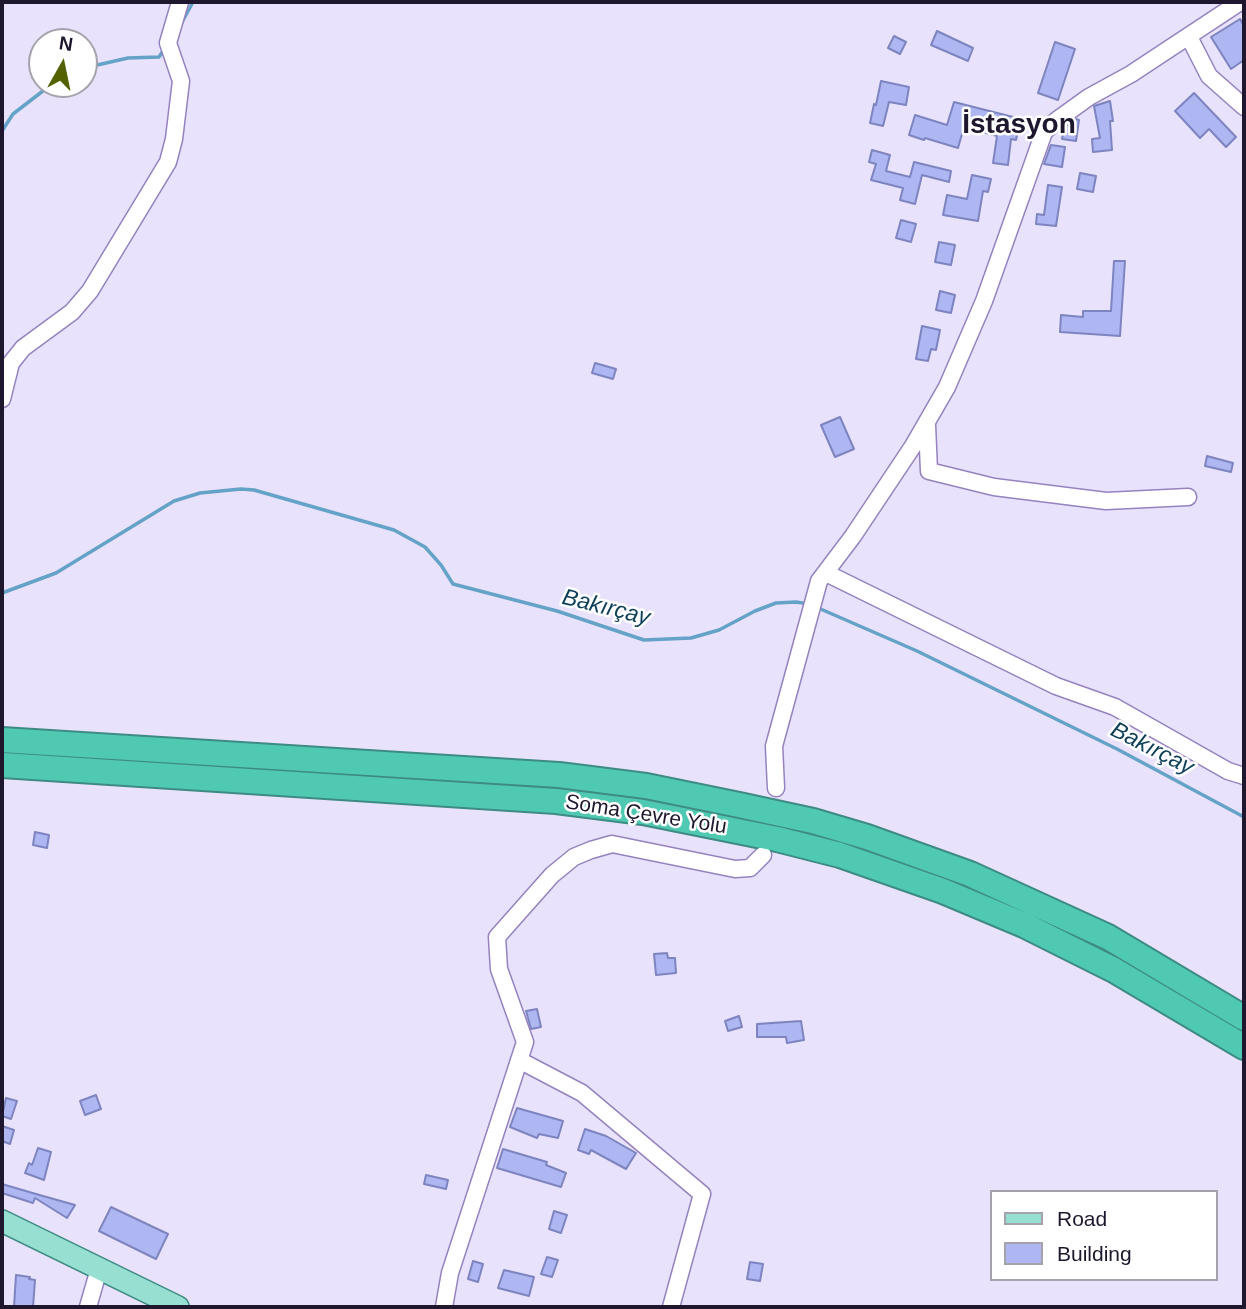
<!DOCTYPE html>
<meta charset="utf-8">
<style>
body{margin:0}
#map{position:relative;width:1246px;height:1309px;overflow:hidden;background:#e9e2fc;font-family:Arial,sans-serif}
canvas{display:block}
.frame{position:absolute;inset:0;border:4px solid #1e172e;pointer-events:none}
.legend{position:absolute;left:990px;top:1190px;width:228px;height:91px;box-sizing:border-box;background:#fff;border:2px solid #a5a2ab;margin:0;padding:9px 12px;list-style:none;font-size:21px;color:#1e172e}
.legend li{display:flex;align-items:center;gap:14px;height:35px}
.legend b{width:35px;border:2px solid #a5a2ab}
.north{position:absolute;left:28px;top:28px;width:70px;height:70px;box-sizing:border-box;background:#fff;border:2px solid #a5a2ab;border-radius:50%;rotate:9deg;font-size:19px;font-weight:700;line-height:28px;text-align:center;color:#1e172e}
.north::after{content:'';display:block;margin:auto;width:24px;height:32px;background:#546100;clip-path:polygon(50% 0,100% 100%,50% 72%,0 100%)}
</style>
<div id="map">
<canvas width="1246" height="1309"></canvas>
<div class="frame"></div>
<ul class="legend">
<li><b style="height:9px;background:#96dfd1"></b>Road</li>
<li><b style="height:19px;background:#aeb7f2"></b>Building</li>
</ul>
<div class="north">N</div>
</div>
<script>
const g = document.querySelector('canvas').getContext('2d');
g.lineJoin = 'round';
const toPath = rows => new Path2D(rows.map(r => 'M' + r).join(''));
function trace(path, color, width, dash) { g.strokeStyle = color; g.lineWidth = width; g.lineCap = dash ? 'butt' : 'round'; g.setLineDash(dash || []); g.stroke(path); }
function paint(path, color) { g.fillStyle = color; g.fill(path, 'evenodd'); }
function label(font, color, halo, rows, align = 'center') {
  g.font = font + ' Arial,sans-serif'; g.lineWidth = 5; g.setLineDash([]); g.textBaseline = 'middle'; g.strokeStyle = halo; g.fillStyle = color; for (const [text, x, y, turn = 0] of rows) {
    g.save(); g.translate(x, y); g.rotate((+turn || 0) * Math.PI / 180); g.textAlign = isNaN(turn) ? turn : align; if (halo) g.strokeText(text, 0, 0); g.fillText(text, 0, 0); g.restore();
  }
}
trace(toPath([
 [181,24,193,2],
 [84,68,128,58,159,57,165,48],
 [2,131,13,114,52,84],
 [2,593,56,573,174,501,200,493,241,489,254,490,394,530,425,547,441,565,453,584,557,611,644,640,691,638,719,630,755,611,776,603,796,602,809,604],
 [816,607,917,651,1117,749,1244,817]
]), '#65a2c8', 3.5);
const building = toPath([
 [1240,19,1244,26,1244,60,1231,69,1211,37,1240,19],
 [937,31,973,48,968,61,931,45,937,31],
 [894,36,906,42,900,54,888,48,894,36],
 [1055,42,1075,49,1058,100,1038,93,1055,42],
 [881,81,909,87,906,105,889,102,883,126,870,123,874,104,876,105,881,81],
 [1194,93,1236,137,1226,147,1209,129,1200,138,1175,111,1194,93],
 [1110,101,1113,121,1110,121,1112,150,1093,152,1092,139,1100,138,1094,106,1110,101],
 [954,102,1021,119,1016,140,1011,139,1008,165,993,163,997,136,964,127,958,148,925,138,924,140,909,135,915,115,947,125,954,102],
 [1076,119,1079,120,1076,141,1062,139,1064,128,1076,119],
 [1051,145,1065,147,1062,167,1044,164,1051,145],
 [872,150,890,155,886,171,910,177,914,162,951,171,949,182,922,175,915,204,900,200,903,188,871,180,876,164,869,162,872,150],
 [1080,173,1096,176,1093,192,1077,189,1080,173],
 [972,175,991,179,988,192,983,191,978,221,943,215,947,195,967,199,972,175],
 [1048,185,1062,187,1056,226,1036,224,1037,214,1044,215,1048,185],
 [901,220,916,224,911,242,896,238,901,220],
 [939,242,955,245,951,265,935,262,939,242],
 [1114,261,1125,261,1120,336,1060,332,1061,315,1083,317,1083,311,1111,311,1114,261],
 [940,291,955,295,951,313,936,310,940,291],
 [922,326,940,330,936,350,931,349,928,361,916,359,922,326],
 [595,363,616,369,613,379,592,373,595,363],
 [840,417,854,449,835,457,821,425,840,417],
 [1207,456,1233,463,1231,472,1205,466,1207,456],
 [35,832,49,835,47,848,33,845,35,832],
 [667,953,668,958,675,958,676,973,656,975,654,954,667,953],
 [537,1009,541,1027,531,1029,526,1011,537,1009],
 [739,1016,742,1027,728,1031,725,1021,739,1016],
 [801,1021,804,1040,787,1043,786,1037,757,1037,757,1024,801,1021],
 [96,1095,101,1109,85,1115,80,1101,96,1095],
 [6,1098,17,1101,11,1119,2,1116,6,1098],
 [517,1108,563,1121,558,1138,539,1134,537,1138,510,1127,517,1108],
 [2,1126,14,1130,10,1144,2,1141,2,1126],
 [585,1129,606,1136,636,1153,626,1169,591,1150,589,1154,578,1150,585,1129],
 [38,1148,51,1152,44,1180,25,1173,29,1163,32,1165,38,1148],
 [503,1149,547,1162,546,1165,566,1173,561,1187,497,1168,503,1149],
 [426,1175,448,1180,446,1189,424,1184,426,1175],
 [2,1184,36,1194,75,1205,67,1218,35,1198,33,1203,2,1193,2,1184],
 [111,1207,168,1234,156,1259,99,1231,111,1207],
 [554,1211,567,1215,561,1233,549,1229,554,1211],
 [547,1257,558,1260,552,1277,541,1274,547,1257],
 [473,1261,483,1264,478,1282,468,1279,473,1261],
 [750,1262,763,1264,760,1281,747,1279,750,1262],
 [504,1270,534,1277,529,1296,498,1288,504,1270],
 [16,1275,30,1277,29,1279,35,1280,33,1307,14,1307,16,1275]
]);
paint(building, '#aeb7f2');
trace(building, '#7d84c0', 2);
const minor = toPath([
 [1189,37,1209,76,1244,107],
 [2,399,11,363,23,348,72,312,90,291,168,162,174,139,181,81,168,43,180,2],
 [927,425,929,471,994,487,1106,501,1188,497],
 [826,573,1056,686,1115,707,1228,771,1244,776],
 [776,788,774,746,819,581,853,536,913,446,947,387,984,301,1044,132,1057,120,1089,97,1131,74,1240,2],
 [519,1060,582,1093,702,1194,671,1307],
 [88,1307,99,1269],
 [444,1307,450,1273,525,1042,499,969,497,937,552,875,574,857,591,850,612,844,735,869,750,868,763,855]
]);
const major = toPath([
 [2,1221,178,1307]
]);
const highway = toPath([
 [2,740,559,775,646,786,739,805,813,821,867,837,970,874,1108,937,1244,1018],
 [2,765,556,801,643,812,777,839,840,855,943,891,1024,925,1114,970,1244,1047]
]);
trace(minor, '#9582bf', 19);
trace(major, '#3e8b84', 24);
trace(highway, '#3e8b84', 28);
trace(minor, '#fff', 16);
trace(major, '#96dfd1', 21);
trace(highway, '#50c9b2', 24);
label('21px', '#1e172e', '#fff', [
 ["Soma Çevre Yolu",646,815,9]
]);
label('italic 23px', '#0d3f59', '#fff', [
 ["Bakırçay",606,608,14],
 ["Bakırçay",1152,749,27]
]);
label('bold 28px', '#1e172e', '#fff', [
 ["İstasyon",1019,125]
]);
</script>
